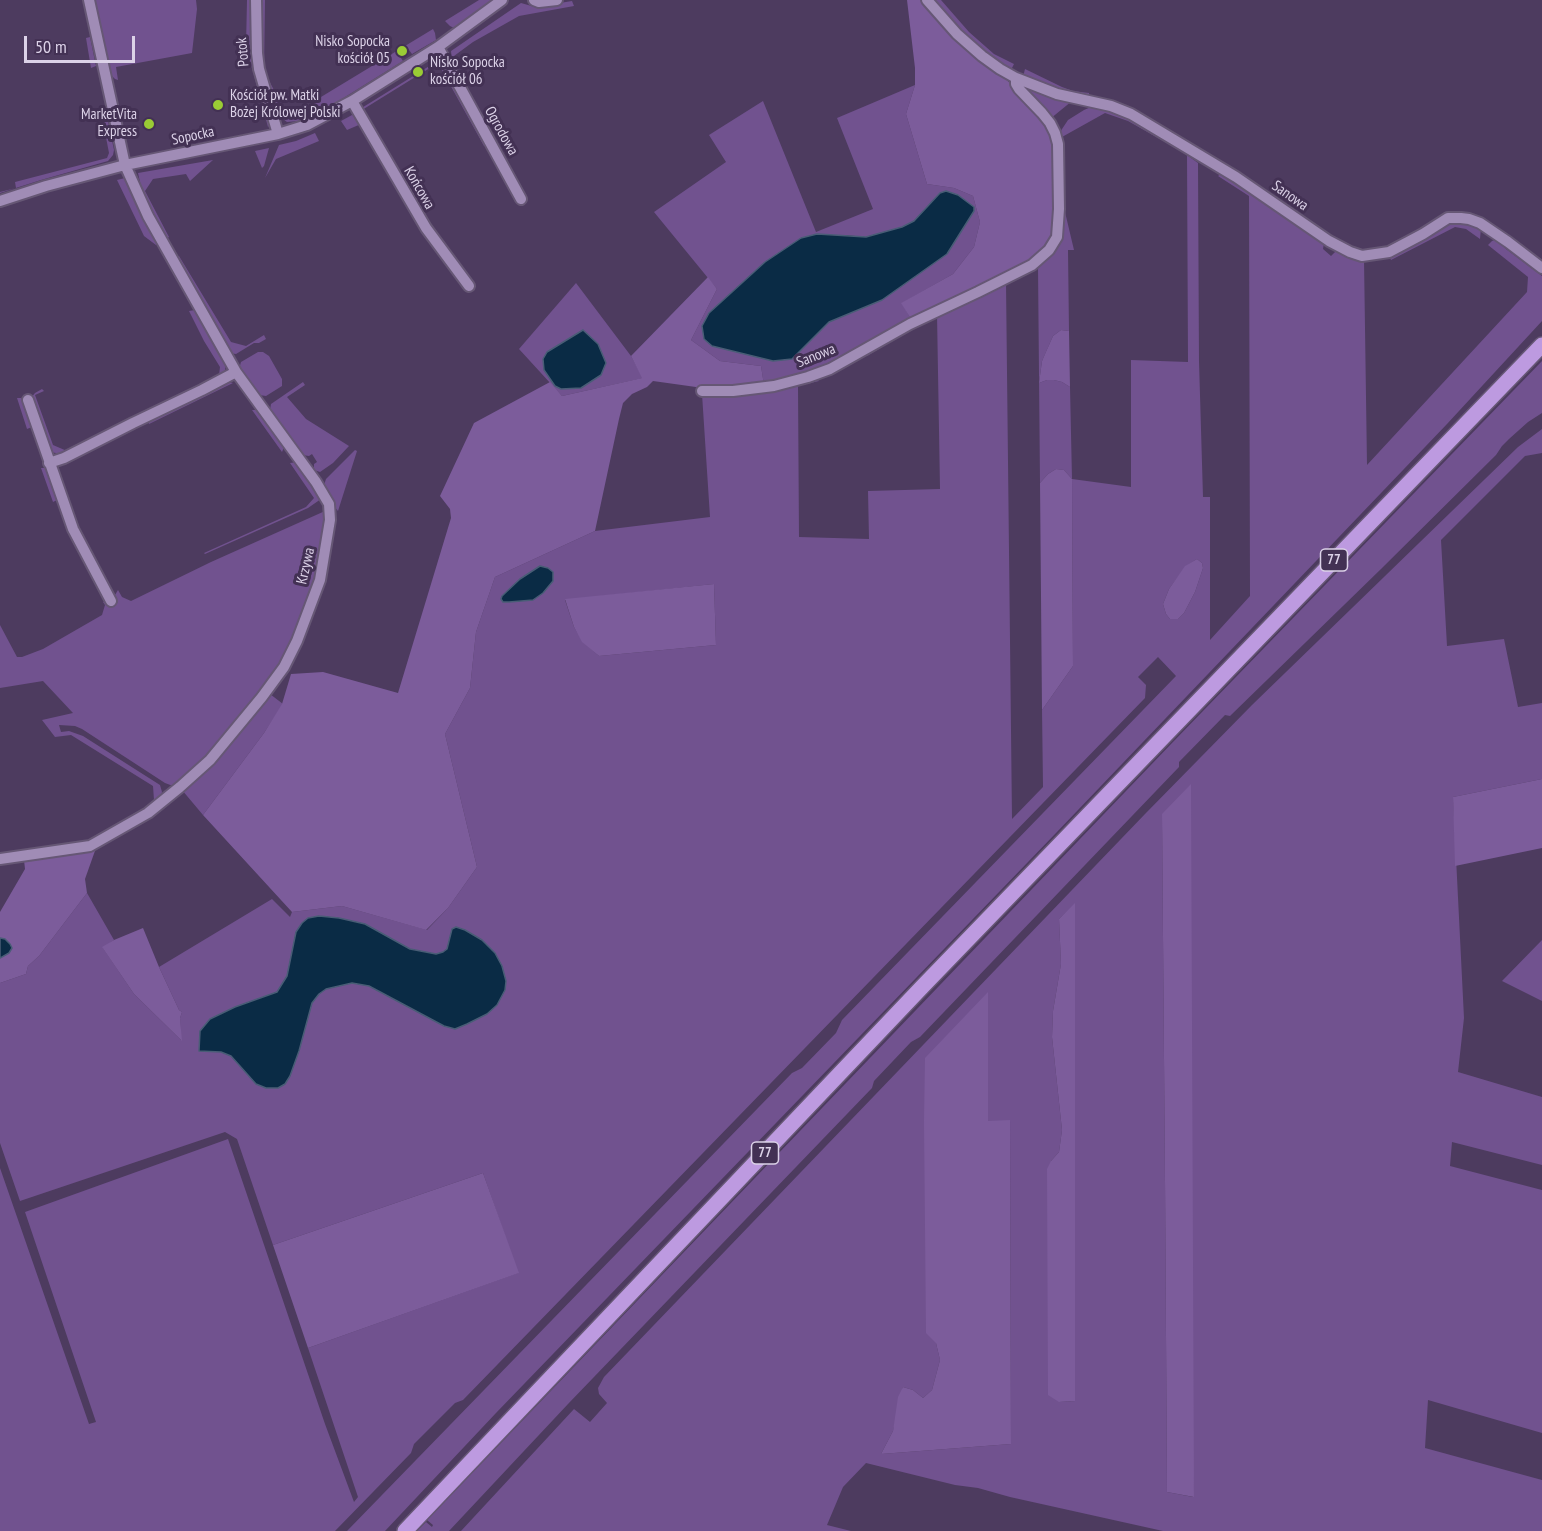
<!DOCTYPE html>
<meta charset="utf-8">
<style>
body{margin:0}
#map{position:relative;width:1542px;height:1531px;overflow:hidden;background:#4d3b5f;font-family:"PT Sans Narrow",sans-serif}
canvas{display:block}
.scale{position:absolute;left:24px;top:36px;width:111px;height:27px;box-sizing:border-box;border:3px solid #dcd2e8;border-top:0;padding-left:8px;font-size:18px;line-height:21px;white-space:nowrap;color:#dcd2e8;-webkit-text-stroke:4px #433154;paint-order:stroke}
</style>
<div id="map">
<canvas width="1542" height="1531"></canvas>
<div class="scale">50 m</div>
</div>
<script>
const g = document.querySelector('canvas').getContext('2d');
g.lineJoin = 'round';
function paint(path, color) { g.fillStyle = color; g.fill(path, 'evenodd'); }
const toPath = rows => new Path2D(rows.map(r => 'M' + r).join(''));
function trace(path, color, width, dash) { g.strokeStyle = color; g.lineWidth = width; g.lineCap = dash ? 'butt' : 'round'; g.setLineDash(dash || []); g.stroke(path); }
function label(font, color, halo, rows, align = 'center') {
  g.font = font + ' "PT Sans Narrow",sans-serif'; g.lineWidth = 6; g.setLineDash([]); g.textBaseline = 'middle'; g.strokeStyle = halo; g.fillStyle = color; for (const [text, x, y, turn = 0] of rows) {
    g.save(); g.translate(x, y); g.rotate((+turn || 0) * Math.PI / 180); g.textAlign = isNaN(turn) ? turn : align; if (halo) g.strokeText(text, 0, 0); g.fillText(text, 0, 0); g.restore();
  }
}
paint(toPath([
 [95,0,196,0,197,9,192,53,116,67,118,80,115,79,111,75],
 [247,0,251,0,251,57,270,125,268,127,246,46],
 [261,0,265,0,264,71,288,117,433,29,435,33,436,40,412,54,406,46,397,52,403,61,337,102,314,114,298,121,287,122,283,119,278,113,267,82,263,65,260,31],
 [479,0,493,0,454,28,450,26,445,21],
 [933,0,941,0,969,32,994,54,1014,64,1012,68,1009,70,981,52,955,27],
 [572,1,574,6,519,16,473,42,454,56,456,68,478,112,452,62,451,51,521,3,535,7],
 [90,37,96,66,91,68,86,38],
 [439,60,486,144,484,146,438,63,362,110,360,109],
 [1025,69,1062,87,1073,91,1089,93,1089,94,1086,97,1071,94,1023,77],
 [915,85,906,114,927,184,954,188,973,196,980,222,974,247,953,274,902,303,911,319,832,364,796,377,764,385,761,366,720,361,691,340,717,289,654,212,726,162,709,135,763,101,816,232,873,209,837,118],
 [940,193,882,300,829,322,792,359,709,313,765,262,801,238,845,235,866,237,902,227,914,221],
 [1022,86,1072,101,1050,119],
 [1091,107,1123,115,1176,144,1174,147,1128,121,1105,113,1062,137,1063,159,1060,133,1062,129,1068,120,1084,110],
 [352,115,355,116,361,124,347,130,341,121],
 [108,121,114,150,113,155,108,161,41,180,0,193,0,192,16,188,15,182,107,158,109,153,103,122],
 [315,133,319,141,276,159,265,178,279,145,296,141],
 [269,148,264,166,262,168,255,151],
 [1187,155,1198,163,1199,361,1203,497,1210,497,1210,640,1250,596,1249,196,1218,176,1222,173,1324,243,1323,249,1331,256,1337,250,1352,258,1364,259,1367,465,1527,292,1528,277,1488,245,1492,241,1497,239,1506,249,1542,276,1542,321,1447,424,1056,833,496,1413,385,1531,347,1531,792,1073,802,1068,836,1033,842,1020,1176,676,1158,657,1138,677,1146,685,1145,698,463,1400,455,1403,414,1444,411,1453,335,1531,0,1531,0,1168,89,1424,96,1422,25,1212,228,1139,325,1424,354,1502,358,1497,308,1348,518,1273,483,1173,273,1245,237,1139,225,1132,20,1201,0,1143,0,983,26,974,28,966,39,956,87,893,114,940,103,948,134,994,181,1040,180,1018,182,1012,179,1010,159,967,272,899,290,917,292,912,342,906,427,930,448,908,477,867,445,734,470,688,476,632,495,577,595,531,710,517,702,394,751,395,773,390,816,378,819,381,798,386,799,537,869,539,868,491,940,489,937,314,867,356,866,352,905,330,963,301,1006,282,1012,819,1043,787,1042,710,1073,666,1072,479,1064,470,1056,469,1048,474,1040,483,1038,267,1057,244,1060,235,1062,216,1062,171,1063,171,1065,212,1074,250,1068,250,1069,331,1061,330,1053,336,1042,361,1039,383,1047,380,1054,380,1062,382,1070,387,1072,479,1131,487,1131,360,1188,362],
 [1197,559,1202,563,1203,568,1195,592,1184,613,1178,619,1170,619,1166,614,1163,604,1169,589,1186,566],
 [540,566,548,568,553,573,552,582,543,593,533,600,509,602,503,601,501,599,502,596,520,579],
 [714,584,716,645,599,656,583,642,574,627,565,600],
 [319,916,339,918,365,924,410,949,436,954,443,952,447,949,452,929,457,927,465,930,482,940,495,953,502,966,506,981,505,990,497,1005,487,1014,467,1024,455,1029,444,1026,369,986,352,983,326,989,319,994,312,1003,299,1051,290,1076,285,1084,278,1087,266,1088,256,1084,231,1056,221,1052,199,1051,200,1031,210,1019,235,1007,277,992,287,976,296,932,302,923,309,918],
 [213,160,190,181,186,174,153,179,145,191,169,237,166,239,142,191,138,173],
 [125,178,157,240,156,245,144,236,117,180],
 [1464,221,1481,228,1480,239,1466,229,1455,227,1391,260,1389,256,1446,226,1455,222],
 [179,256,231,342,246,346,264,335,266,339,259,343,254,343,236,354,229,353,176,257],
 [576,283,631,356,643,378,562,396,519,349],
 [195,310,226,364,225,370,221,377,160,405,158,404,219,375,220,367,204,341,189,311],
 [258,352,263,352,269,356,282,379,282,386,266,396,259,395,239,369,241,362],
 [1542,361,1542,413,1528,422,1509,439,1502,446,1496,455,1381,569,1230,716,1225,715,1179,762,1179,767,920,1037,911,1042,874,1081,872,1088,568,1404,449,1531,417,1531,426,1522,432,1527,433,1525,427,1520,1172,743],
 [229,382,233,383,149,424,148,421],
 [303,382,305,385,287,397,306,419,349,446,333,463,320,472,314,470,314,464,317,462,312,454,309,456,302,455,270,410,271,404],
 [42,389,44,391,35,395,53,445,67,451,127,419,127,422,62,454,50,452,30,399,35,393],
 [17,398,21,398,32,427,27,429],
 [252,410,259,410,285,445,282,452],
 [1542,429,1542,453,1525,456,1441,540,1447,646,1504,639,1518,707,1542,703,1542,779,1453,797,1464,1018,1458,1072,1542,1097,1542,1165,1452,1142,1450,1166,1542,1190,1542,1433,1428,1400,1425,1448,1542,1480,1542,1531,1163,1531,1010,1497,978,1488,955,1485,866,1463,843,1487,827,1525,851,1531,461,1531,574,1409,590,1422,607,1403,599,1394,598,1388,604,1377,1145,814,1252,705,1518,447],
 [1162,814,1194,1496,1193,1497,1167,1492,1165,1181],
 [1075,904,1075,1401,1059,1402,1051,1161,1059,1152,1062,1130,1052,1037,1053,1011,1061,964,1059,919],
 [988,993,988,1121,1010,1121,1011,1444,881,1454,893,1431,903,1387,913,1390,923,1398,932,1390,940,1360,936,1343],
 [355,450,357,451,338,511,333,505,324,485,326,479],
 [297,462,321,499,308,508,205,554,204,553,306,507,314,498,290,463],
 [41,468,46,468,57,500,53,502],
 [325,511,326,512,323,549,309,602,281,667,221,742,178,787,173,786,165,783,82,729,75,726,59,725,61,732,69,731,83,736,160,785,162,792,160,799,151,807,95,840,0,855,94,840,151,805,154,800,153,786,71,735,55,737,42,720,73,713,43,681,0,688,0,625,17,657,22,657,43,649,102,615,105,605,103,602,108,601,112,606,118,602,115,595,118,590,122,597,131,601,211,562],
 [270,694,283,704,264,733,203,815,182,790],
 [1542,940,1542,1001,1502,981]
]), '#71528f');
paint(toPath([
 [907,0,921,0,943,27,974,55,1007,80,1049,129,1053,143,1054,230,1048,244,1033,259,994,280,911,319,901,303,953,274,974,247,980,222,973,196,954,188,927,184,906,114,915,85,915,68],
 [708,277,717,289,691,340,720,361,761,366,764,385,703,388,653,381,647,387,632,394,623,403,619,419,595,531,495,577,476,632,470,688,445,734,477,867,448,908,426,930,342,906,292,912,203,815,264,733,282,704,291,674,323,672,398,693,451,518,450,509,440,496,474,423,550,382,562,396,642,378,631,356],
 [1061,330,1069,331,1070,387,1062,382,1054,380,1047,380,1039,383,1042,361,1045,354,1053,336],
 [1056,469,1064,470,1072,479,1073,666,1042,710,1040,483,1048,474],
 [1197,559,1202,563,1203,568,1195,592,1184,613,1178,619,1170,619,1166,614,1163,604,1169,589,1185,566],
 [714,584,716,645,599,656,582,642,574,627,565,599],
 [1542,779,1542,848,1455,866,1453,797],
 [1191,784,1194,1497,1167,1492,1165,1181,1162,814],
 [96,848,85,879,87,893,39,956,28,966,26,974,0,983,0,912,25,869,24,860],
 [1075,903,1075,1401,1059,1402,1048,1395,1047,1169,1051,1161,1059,1152,1062,1130,1052,1037,1053,1011,1061,964,1059,919],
 [143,928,159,967,179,1010,182,1012,180,1018,182,1041,134,994,102,947,114,940],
 [988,992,988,1121,1010,1120,1011,1444,881,1454,893,1431,898,1397,903,1387,913,1390,923,1398,932,1390,940,1360,936,1343,926,1333,924,1122,925,1058],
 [483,1173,519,1273,308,1348,273,1245]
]), '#7c5c9b');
const water = toPath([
 [946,191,958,195,974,207,974,211,947,254,882,300,829,322,792,359,773,361,712,346,704,339,702,326,709,313,765,262,801,238,817,234,866,237,902,227,914,221,940,193,946,191],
 [583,330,598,344,606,363,601,375,581,388,561,389,555,386,544,370,543,359,547,352,583,330],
 [540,566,548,568,553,572,553,581,543,593,533,600,509,602,503,602,501,599,502,596,520,579,540,566],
 [319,916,339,918,365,924,410,949,436,954,443,952,447,949,452,929,456,927,465,930,482,940,495,953,502,966,506,981,505,990,497,1005,487,1014,467,1024,455,1029,444,1026,369,986,352,983,326,989,319,994,312,1003,299,1051,290,1076,285,1084,278,1088,266,1088,256,1084,231,1056,221,1052,199,1051,200,1031,210,1019,235,1007,277,992,287,976,296,932,302,923,308,918,319,916],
 [0,938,5,939,10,944,12,948,9,953,0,958,0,938]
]);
paint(water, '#0a2b45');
trace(water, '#495d76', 1.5);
const minor = toPath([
 [256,0,257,53,259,69,278,134],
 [534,0,539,2,557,0],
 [927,0,957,34,982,56,1000,69,1016,78,1057,94,1111,106,1131,114,1236,177,1329,241,1350,252,1362,256,1389,252,1423,234,1448,218,1461,218,1469,219,1480,223,1508,242,1542,268],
 [438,47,521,199],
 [352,101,426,228,469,286],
 [0,201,46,186,125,165,278,134,307,125,352,101,438,47,502,0],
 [702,391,733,391,774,386,808,377,830,369,910,324,978,292,1032,265,1049,250,1057,237,1059,209,1058,144,1055,133,1050,123,1042,113,1019,89,1016,84,1016,78],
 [28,400,73,529,111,601],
 [49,463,64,458,133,423,202,390,236,372],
 [0,859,90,846,148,813,180,787,210,760,262,697,284,667,297,641,320,580,330,520,329,504,316,482,236,372,148,216,125,165,89,0]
]);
const major = toPath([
 [405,1531,922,987,1542,345]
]);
trace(minor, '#665775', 14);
trace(major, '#665775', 18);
trace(minor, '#a08cb6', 10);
trace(major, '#bd9ae0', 15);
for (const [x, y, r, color] of [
 [402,51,6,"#9acb35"],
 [418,72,6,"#9acb35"],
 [218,105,6,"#9acb35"],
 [149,124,6,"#9acb35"]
]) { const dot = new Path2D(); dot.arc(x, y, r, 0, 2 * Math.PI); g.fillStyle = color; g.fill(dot); trace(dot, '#433154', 2); }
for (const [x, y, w] of [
 [1334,560,27],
 [765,1153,27]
]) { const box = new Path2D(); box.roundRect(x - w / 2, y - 11, w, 22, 4.5); g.fillStyle = '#433154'; g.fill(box); trace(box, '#dcd2e8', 1.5); }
label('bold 14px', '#dcd2e8', null, [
 ["77",1334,560],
 ["77",765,1153]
]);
label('15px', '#dcd2e8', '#433154', [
 ["Nisko Sopocka",390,42],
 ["kościół 05",390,59],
 ["Nisko Sopocka",430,63,"left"],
 ["kościół 06",430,80,"left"],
 ["Kościół pw. Matki",230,96,"left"],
 ["Bożej Królowej Polski",230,113,"left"],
 ["MarketVita",137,115],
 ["Express",137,132]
], 'right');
label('15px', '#dcd2e8', '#433154', [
 ["Potok",243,52,-95],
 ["Ogrodowa",501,131,61],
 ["Sopocka",193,136,-12],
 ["Końcowa",419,188,60],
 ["Sanowa",1290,196,35],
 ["Sanowa",816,356,-22],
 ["Krzywa",306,566,-77]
]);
</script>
